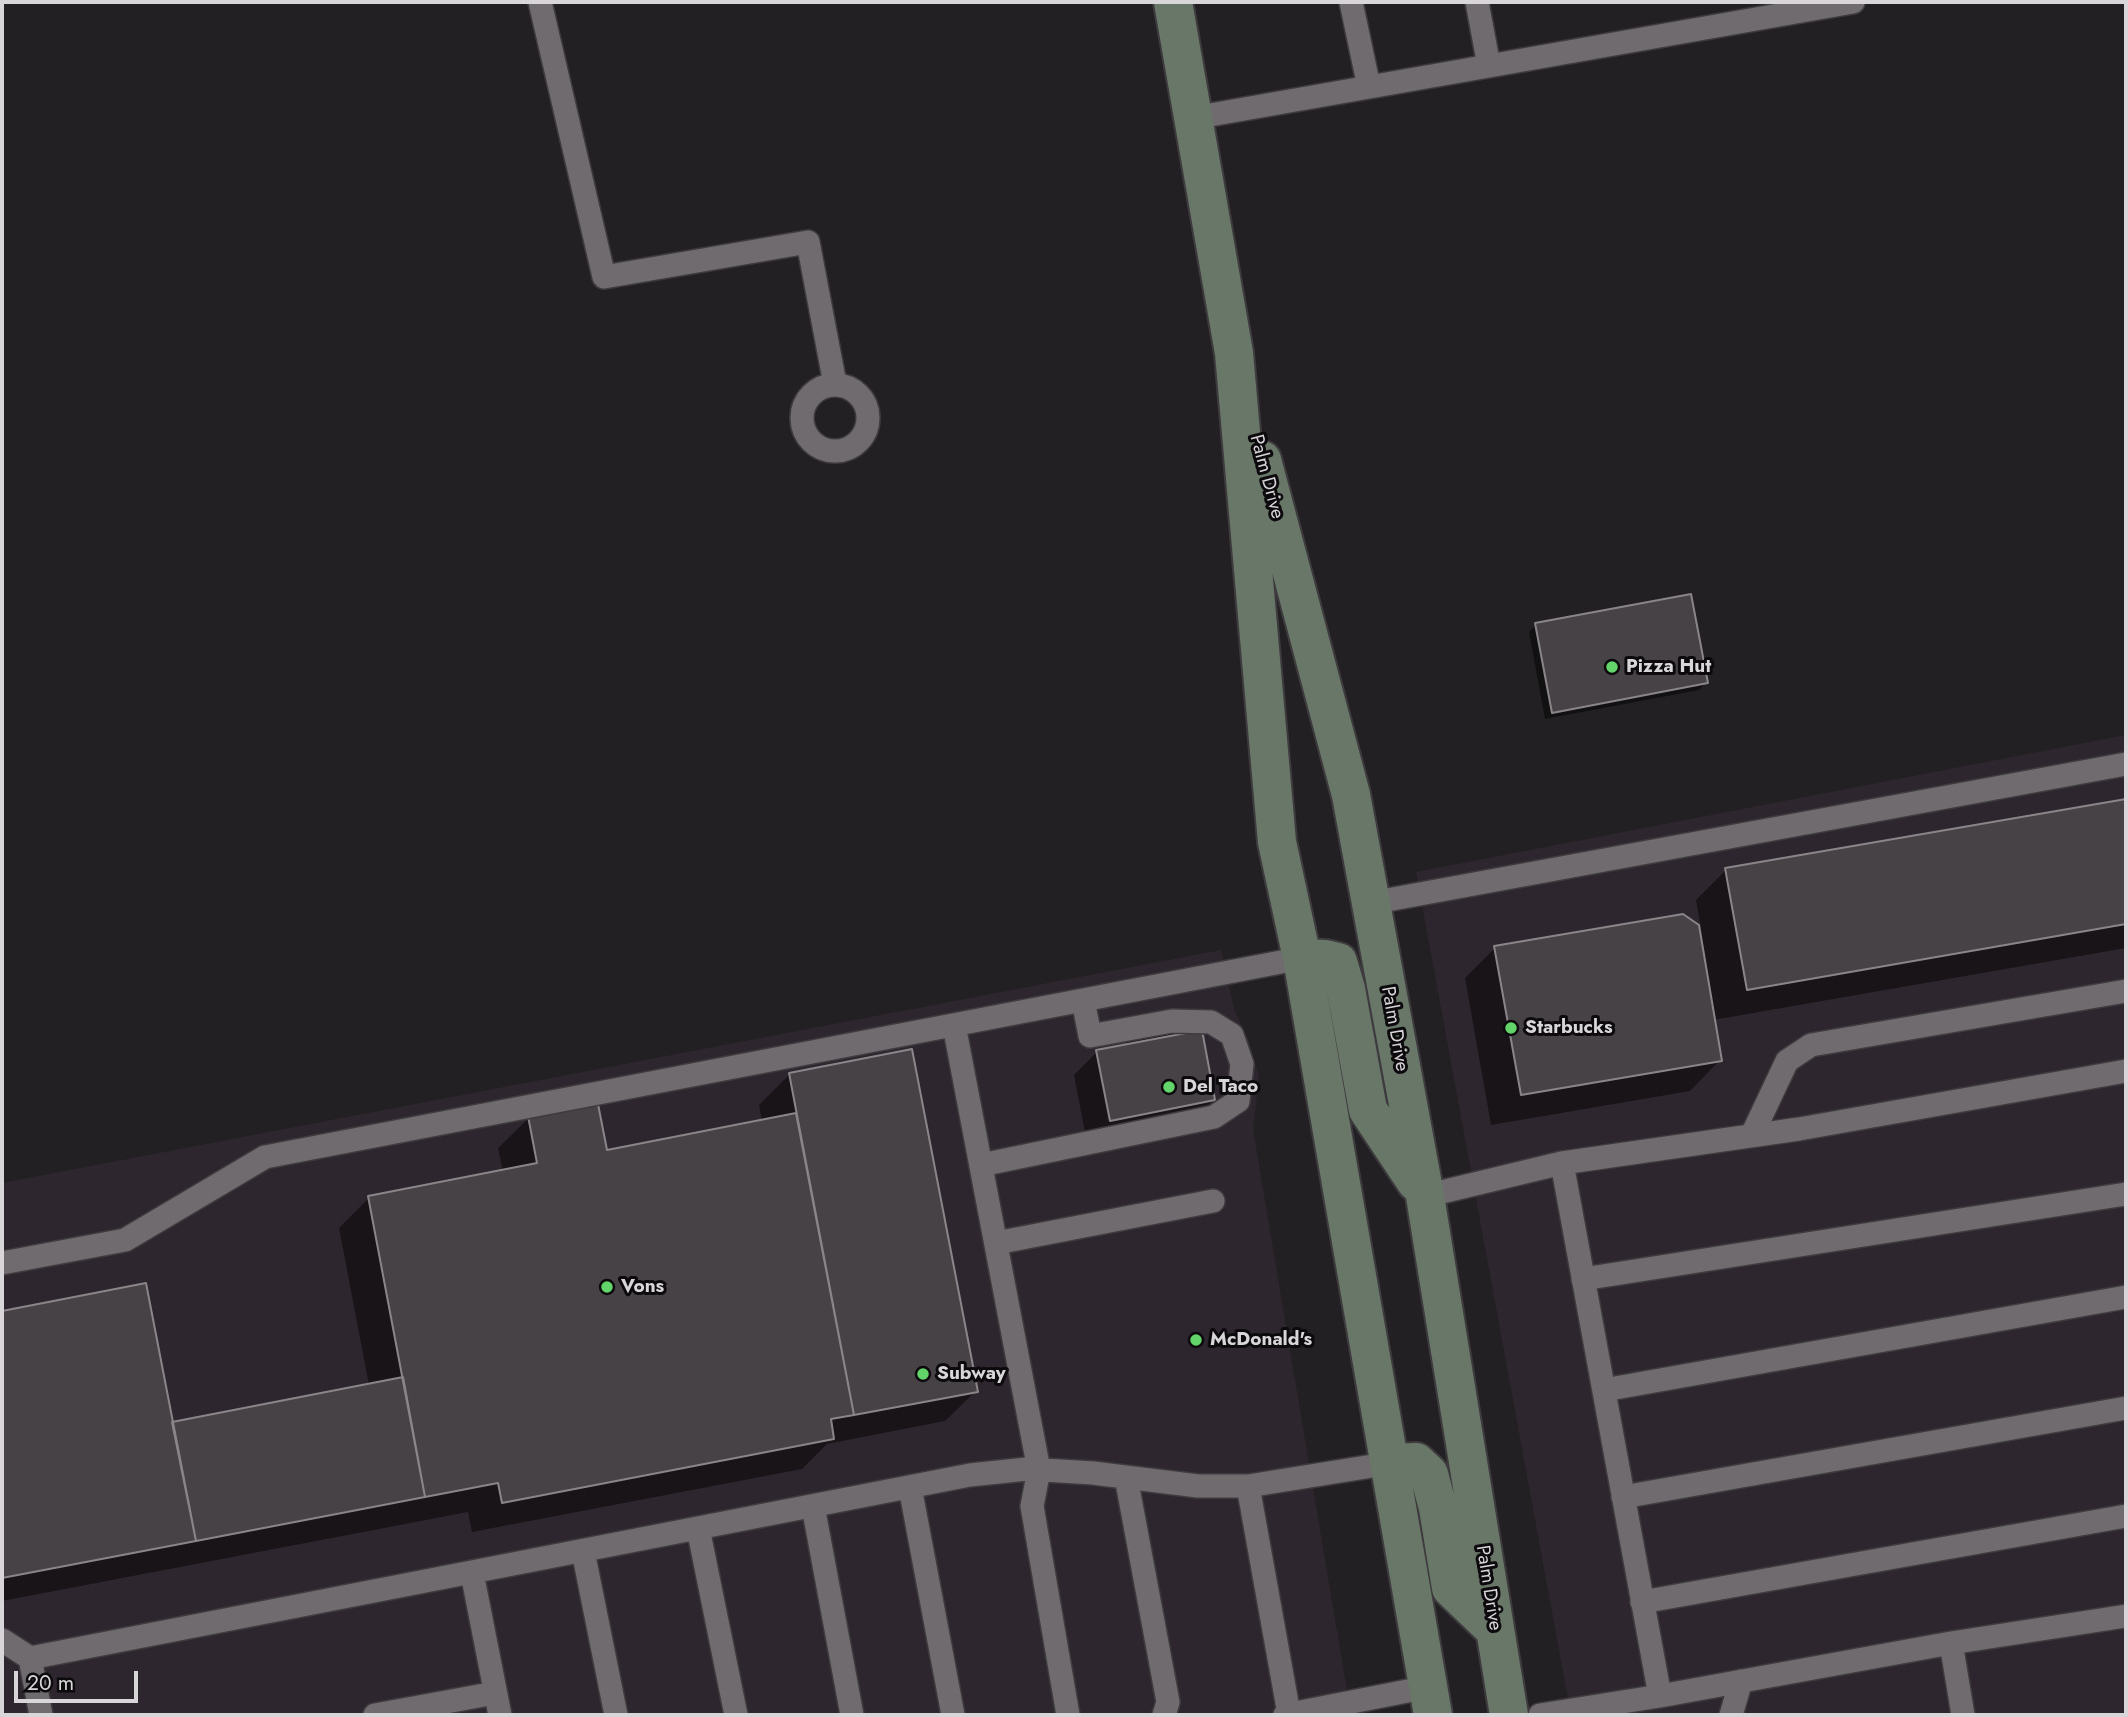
<!DOCTYPE html>
<style>
body{margin:0}
#map{position:relative;width:2128px;height:1717px;overflow:hidden;background:#232023;font-family:Jost,sans-serif}
canvas{display:block}
.frame{position:absolute;inset:0;border:4px solid #d8d6d8;pointer-events:none}
.scale{position:absolute;left:14px;top:1671px;width:124px;height:32px;box-sizing:border-box;border:4px solid #d8d6d8;border-top:0;padding-left:9px;font-size:21px;line-height:24px;white-space:nowrap;color:#d8d6d8;-webkit-text-stroke:5px #0c0a0c;paint-order:stroke}
</style>
<div id="map">
<canvas width="2128" height="1717"></canvas>
<div class="frame"></div>
<div class="scale">20 m</div>
</div>
<script>
const g = document.querySelector('canvas').getContext('2d');
g.lineJoin = 'round';
function paint(path, color) { g.fillStyle = color; g.fill(path, 'evenodd'); }
const toPath = rows => new Path2D(rows.map(r => 'M' + r).join(''));
function trace(path, color, width, dash) { g.strokeStyle = color; g.lineWidth = width; g.lineCap = dash ? 'butt' : 'round'; g.setLineDash(dash || []); g.stroke(path); }
function label(font, color, halo, rows, align = 'center') {
  g.font = font + ' Jost,sans-serif'; g.lineWidth = 6; g.setLineDash([]); g.textBaseline = 'middle'; g.strokeStyle = halo; g.fillStyle = color; for (const [text, x, y, turn = 0] of rows) {
    g.save(); g.translate(x, y); g.rotate((+turn || 0) * Math.PI / 180); g.textAlign = isNaN(turn) ? turn : align; if (halo) g.strokeText(text, 0, 0); g.fillText(text, 0, 0); g.restore();
  }
}
paint(toPath([
 [2126,735,2126,1715,1571,1715,1416,872],
 [1221,950,1234,1009,1248,1039,1259,1076,1253,1129,1351,1715,2,1715,2,1183]
]), '#2e262e');
paint(toPath([
 [1536,625,1706,682,1699,690,1545,719,1529,632],
 [2126,801,2126,948,1713,1020,1720,1060,1690,1091,1491,1125,1465,978,1495,948,1683,916,1701,929,1696,900,1726,870],
 [1173,1012,1177,1036,1214,1099,1190,1123,1087,1143,1074,1075,1097,1052,1127,1046,1123,1027],
 [790,1074,976,1391,945,1421,827,1444,802,1469,472,1532,468,1512,2,1601,2,1313,145,1285,171,1424,369,1385,339,1228,369,1198,503,1172,498,1148,529,1118,605,1152,762,1121,759,1105]
]), '#0007');
const building = toPath([
 [1691,594,1708,683,1552,713,1535,623,1691,594],
 [2126,799,2126,924,1747,990,1725,868,2126,799],
 [1683,914,1699,925,1722,1061,1521,1095,1494,946,1683,914],
 [1202,1030,1215,1100,1110,1121,1096,1050,1202,1030],
 [912,1049,978,1392,854,1415,789,1073,912,1049],
 [598,1104,607,1150,796,1113,854,1415,831,1419,834,1439,502,1503,498,1483,425,1497,368,1196,537,1163,528,1116,598,1104],
 [146,1283,196,1541,2,1578,2,1311,146,1283],
 [403,1377,425,1497,196,1541,172,1422,403,1377]
]);
paint(building, '#464245');
trace(building, '#898589', 2);
const service = toPath([
 [540,2,604,277,808,242,835,384],
 [1351,2,1369,87],
 [1477,2,1489,66],
 [1193,118,1853,2],
 '802 418a33 33 0 1 1 66 0a33 33 0 1 1-66 0Z',
 [1371,903,2126,764],
 [954,1025,1039,1470,1032,1506,1068,1715],
 [1752,1135,1787,1061,1811,1045,2126,991],
 [1562,1163,1799,1129,2126,1071],
 [981,1165,1214,1117,1238,1101,1242,1064,1232,1035,1211,1022,1172,1021,1090,1036,1083,1000],
 [1425,1196,1562,1163,1660,1696,1540,1715],
 [996,1243,1213,1201],
 [2,1263,125,1240,265,1157,1302,958],
 [1583,1279,2126,1194],
 [1604,1390,2126,1297],
 [1126,1477,1168,1702,1164,1715],
 [1248,1486,1289,1714],
 [910,1487,953,1715],
 [1623,1497,2126,1408],
 [813,1506,852,1715],
 [698,1528,736,1715],
 [583,1551,616,1715],
 [472,1573,500,1715],
 [1642,1602,2126,1516],
 [2,1640,30,1658],
 [1951,1643,2126,1616],
 [1660,1696,1951,1643,1963,1715],
 [41,1715,30,1658,970,1475,1027,1469,1093,1473,1198,1486,1248,1486,1391,1463],
 [375,1715,495,1693],
 [1285,1715,1428,1687],
 [1731,1715,1741,1681]
]);
const secondary = toPath([
 [1173,2,1234,353,1277,842,1302,958,1433,1715],
 [1262,460,1351,795,1425,1196,1509,1715],
 [1302,958,1325,959,1338,962,1346,989,1368,1110,1416,1182],
 [1391,1463,1416,1462,1429,1474,1438,1508,1451,1588,1495,1630]
]);
trace(service, '#3e3b3e', 26);
trace(secondary, '#3e3b3e', 42);
trace(service, '#6f6b6f', 23);
trace(secondary, '#697769', 38);
for (const [x, y, r, color] of [
 [1612,667,7,"#63d469"],
 [1511,1028,7,"#63d469"],
 [1169,1087,7,"#63d469"],
 [607,1287,7,"#63d469"],
 [1196,1340,7,"#63d469"],
 [923,1374,7,"#63d469"]
]) { const dot = new Path2D(); dot.arc(x, y, r, 0, 2 * Math.PI); g.fillStyle = color; g.fill(dot); trace(dot, '#0c0a0c', 2.5); }
label('19px', '#d8d6d8', '#0c0a0c', [
 ["Palm Drive",1266,477,75],
 ["Palm Drive",1394,1029,80],
 ["Palm Drive",1488,1588,81]
]);
label('bold 19px', '#d8d6d8', '#0c0a0c', [
 ["Pizza Hut",1626,667],
 ["Starbucks",1525,1028],
 ["Del Taco",1183,1087],
 ["Vons",621,1287],
 ["McDonald's",1210,1340],
 ["Subway",937,1374]
], 'left');
</script>
